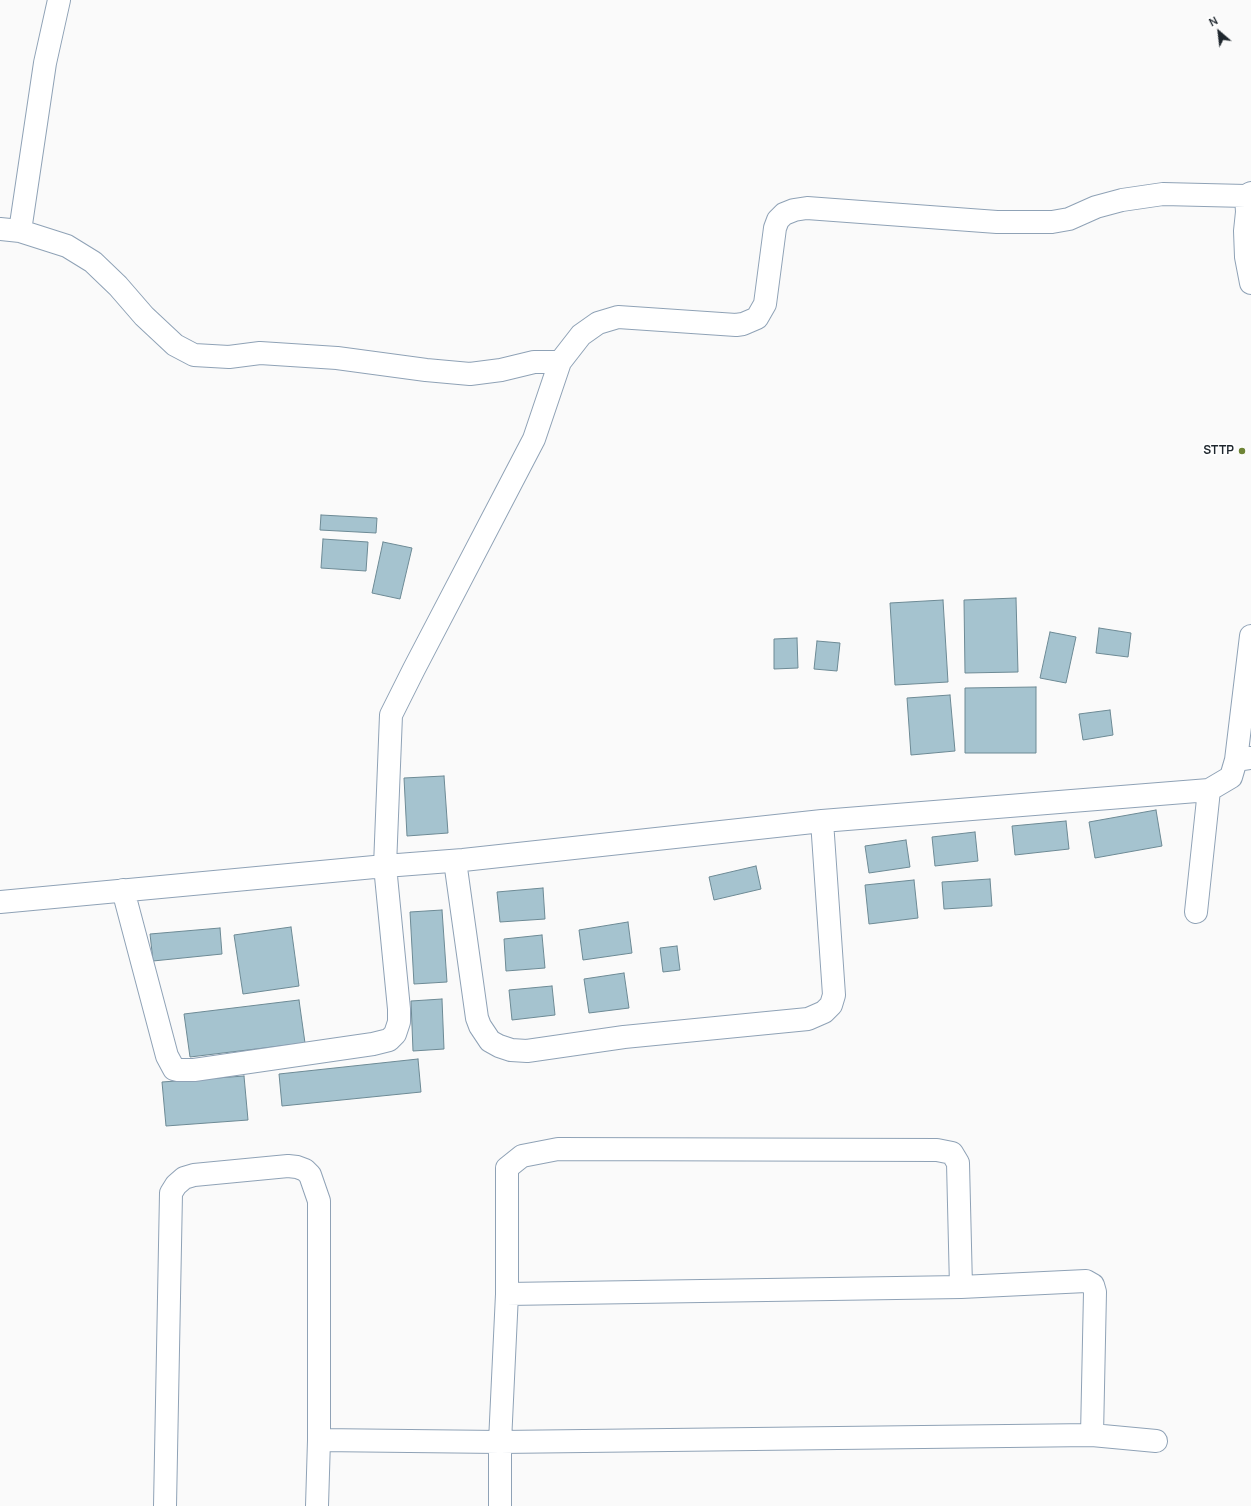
<!DOCTYPE html>
<style>
body{margin:0}
#map{position:relative;width:1251px;height:1506px;overflow:hidden;background:#fafafa;font-family:Manrope,sans-serif}
canvas{display:block}
.north{position:absolute;left:1199px;top:12px;width:40px;height:40px;-webkit-text-stroke:3px #fff;paint-order:stroke;rotate:332deg;font-size:11px;font-weight:700;line-height:16px;text-align:center;color:#1e262d}
.north::after{content:'';display:block;margin:auto;width:14px;height:18px;background:#1e262d;clip-path:polygon(50% 0,100% 100%,50% 72%,0 100%)}
</style>
<div id="map">
<canvas width="1251" height="1506"></canvas>
<div class="north">N</div>
</div>
<script>
const g = document.querySelector('canvas').getContext('2d');
g.lineJoin = 'round';
function paint(path, color) { g.fillStyle = color; g.fill(path, 'evenodd'); }
const toPath = rows => new Path2D(rows.map(r => 'M' + r).join(''));
function trace(path, color, width, dash) { g.strokeStyle = color; g.lineWidth = width; g.lineCap = dash ? 'butt' : 'round'; g.setLineDash(dash || []); g.stroke(path); }
function label(font, color, halo, rows, align = 'center') {
  g.font = font + ' Manrope,sans-serif'; g.lineWidth = 3.5; g.setLineDash([]); g.textBaseline = 'middle'; g.strokeStyle = halo; g.fillStyle = color; for (const [text, x, y, turn = 0] of rows) {
    g.save(); g.translate(x, y); g.rotate((+turn || 0) * Math.PI / 180); g.textAlign = isNaN(turn) ? turn : align; if (halo) g.strokeText(text, 0, 0); g.fillText(text, 0, 0); g.restore();
  }
}
const building = toPath([
 [321,515,377,518,376,533,320,530,321,515],
 [323,539,368,542,366,571,321,568,323,539],
 [383,542,412,548,400,599,372,593,383,542],
 [1016,598,1018,672,965,673,964,600,1016,598],
 [943,600,948,682,895,685,890,603,943,600],
 [1099,628,1131,633,1128,657,1096,653,1099,628],
 [1050,632,1076,637,1066,683,1040,678,1050,632],
 [797,638,798,668,774,669,774,639,797,638],
 [817,641,840,643,837,671,814,669,817,641],
 [1036,687,1036,753,965,753,965,688,1036,687],
 [950,695,955,751,911,755,907,698,950,695],
 [1110,710,1113,735,1083,740,1079,714,1110,710],
 [444,776,448,833,407,836,404,778,444,776],
 [1156,810,1162,846,1095,858,1089,822,1156,810],
 [1066,821,1069,849,1015,855,1012,826,1066,821],
 [975,832,978,861,935,866,932,837,975,832],
 [906,840,910,867,869,873,865,846,906,840],
 [756,866,761,889,714,900,709,877,756,866],
 [990,879,992,906,944,909,942,882,990,879],
 [914,880,918,918,869,924,865,885,914,880],
 [543,888,545,919,500,922,497,892,543,888],
 [442,910,447,982,414,984,410,912,442,910],
 [628,922,632,953,583,960,579,930,628,922],
 [291,927,299,986,243,994,234,935,291,927],
 [220,928,222,954,153,961,150,934,220,928],
 [542,935,545,968,506,971,504,939,542,935],
 [677,946,680,970,663,972,660,948,677,946],
 [624,973,629,1008,589,1013,584,979,624,973],
 [552,986,555,1015,512,1020,509,990,552,986],
 [442,999,444,1049,413,1051,411,1001,442,999],
 [299,1000,305,1043,190,1057,184,1014,299,1000],
 [418,1059,421,1092,282,1106,279,1074,418,1059],
 [244,1076,248,1120,166,1126,162,1082,244,1076]
]);
paint(building, '#a5c3cf');
trace(building, '#6d8a95', 1);
const minor = toPath([
 [1251,193,1246,196,1247,212,1245,231,1246,257,1251,283],
 [0,229,20,231,67,246,93,262,118,286,144,316,175,345,194,355,229,357,260,353,337,358,426,370,470,374,501,370,534,362,560,362],
 [20,231,45,63,59,0],
 [1236,760,1251,636],
 [455,861,477,1018,480,1026,490,1041,499,1046,511,1050,527,1051,624,1037,808,1019,824,1012,831,1005,834,995,822,821],
 [123,890,167,1056,174,1069,178,1070,194,1070,373,1044,389,1040,395,1034,399,1022,399,1009,385,866,391,715,414,669,534,439,560,362,581,335,598,323,618,317,736,325,743,324,757,318,765,304,775,228,778,220,784,214,794,210,807,208,997,222,1052,222,1069,219,1096,207,1122,200,1163,194,1246,196],
 [0,902,385,866,463,860,822,821,1209,790,1231,777,1236,760,1251,758],
 [1196,912,1209,790],
 [1092,1435,1156,1441],
 [319,1440,500,1442,1092,1435,1095,1292,1093,1285,1086,1281,961,1287,507,1294],
 [165,1506,171,1193,176,1185,184,1178,194,1175,288,1166,297,1167,305,1170,310,1175,319,1201,319,1440,317,1506],
 [500,1506,500,1442,507,1294,507,1168,522,1156,558,1149,937,1150,952,1153,958,1163,961,1287]
]);
trace(minor, '#8fa2b6', 24);
trace(minor, '#fff', 22);
for (const [x, y, r, color] of [
 [1242,451,4,"#6e8436"]
]) { const dot = new Path2D(); dot.arc(x, y, r, 0, 2 * Math.PI); g.fillStyle = color; g.fill(dot); trace(dot, '#fff', 1.5); }
label('bold 12px', '#1e262d', '#fff', [
 ["STTP",1234,451]
], 'right');
</script>
